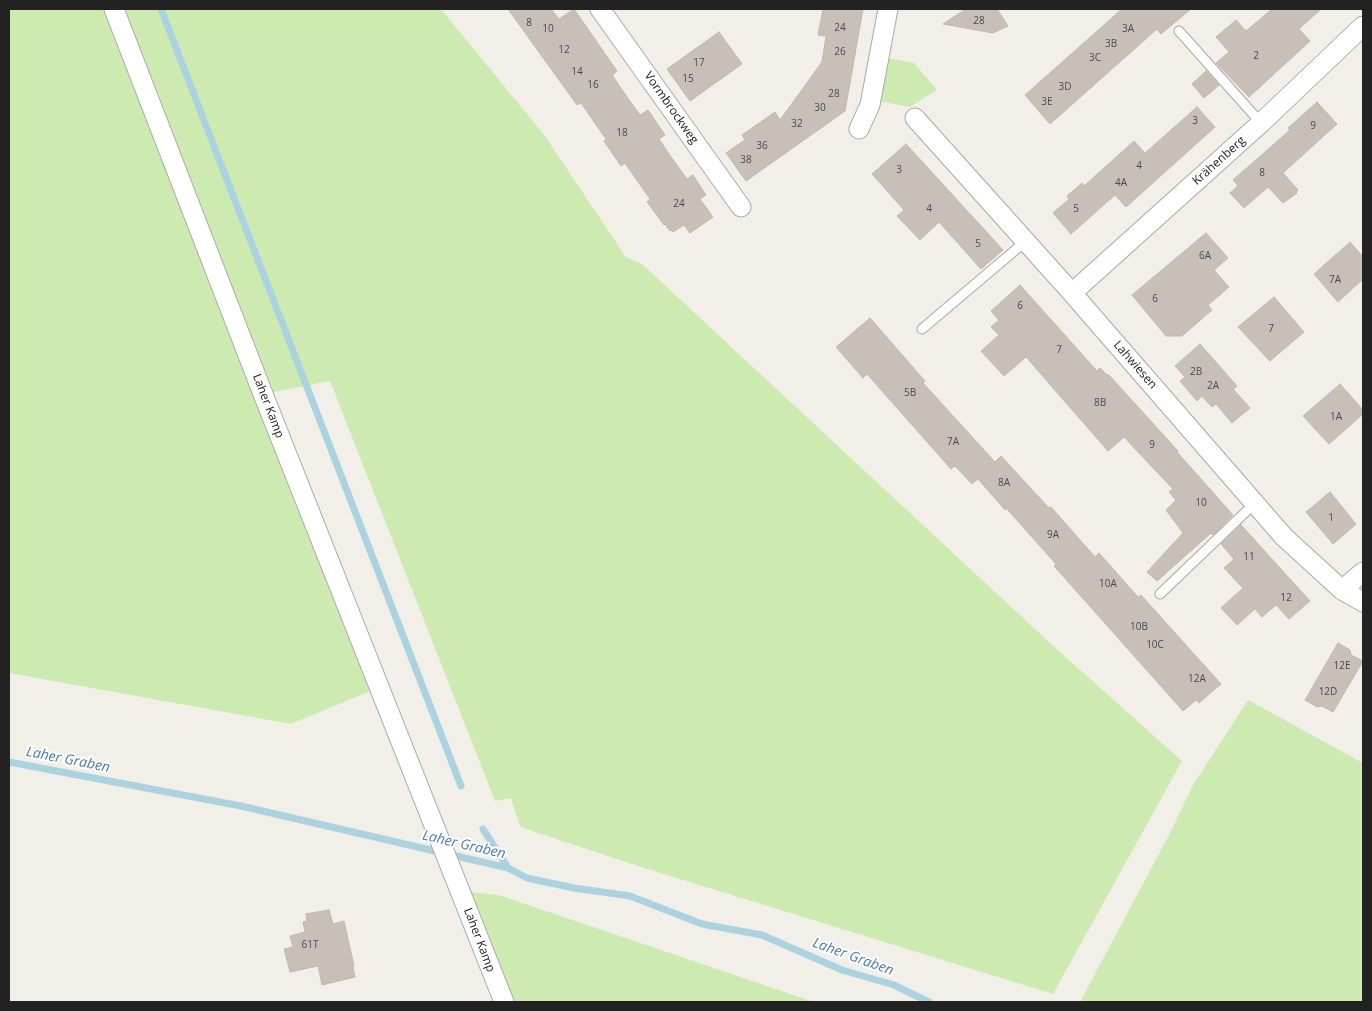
<!DOCTYPE html>
<meta charset="utf-8">
<style>
body{margin:0}
#map{position:relative;width:1372px;height:1011px;overflow:hidden;background:#f2efe9;font-family:"Open Sans",sans-serif}
canvas{display:block}
.frame{position:absolute;inset:0;border:10px solid #222;pointer-events:none}
</style>
<div id="map">
<canvas width="1372" height="1011"></canvas>
<div class="frame"></div>
</div>
<script>
const g = document.querySelector('canvas').getContext('2d');
g.lineJoin = 'round';
function paint(path, color) { g.fillStyle = color; g.fill(path, 'evenodd'); }
const toPath = rows => new Path2D(rows.map(r => 'M' + r).join(''));
function trace(path, color, width, dash) { g.strokeStyle = color; g.lineWidth = width; g.lineCap = dash ? 'butt' : 'round'; g.setLineDash(dash || []); g.stroke(path); }
function label(font, color, halo, rows, align = 'center') {
  g.font = font + ' "Open Sans",sans-serif'; g.lineWidth = 4; g.setLineDash([]); g.textBaseline = 'middle'; g.strokeStyle = halo; g.fillStyle = color; for (const [text, x, y, turn = 0] of rows) {
    g.save(); g.translate(x, y); g.rotate((+turn || 0) * Math.PI / 180); g.textAlign = isNaN(turn) ? turn : align; if (halo) g.strokeText(text, 0, 0); g.fillText(text, 0, 0); g.restore();
  }
}
paint(toPath([
 [9,9,441,9,545,136,626,257,642,264,1050,643,1182,761,1053,994,641,867,520,827,511,798,495,801,330,381,264,394,380,687,291,724,9,673],
 [887,58,914,63,937,90,910,107,879,101],
 [1248,700,1363,763,1363,1002,1080,1002,1170,833,1193,785],
 [469,892,499,895,814,1002,513,1002]
]), '#cdebb0');
trace(toPath([
 [161,9,461,786],
 [9,762,241,806,508,868,527,878,574,888,630,896,702,924,762,935,842,970,894,985,929,1002],
 [483,829,508,868]
]), '#aad3df', 7);
const building = toPath([
 [508,9,551,9,559,19,574,9,617,71,612,75,627,97,640,115,648,110,665,135,659,139,671,157,687,179,693,175,706,195,700,199,713,217,690,233,684,225,673,232,672,230,670,231,665,224,664,225,647,202,650,199,625,163,621,166,604,141,606,139,581,103,577,105,508,9],
 [823,9,863,9,845,111,746,181,726,153,745,140,742,135,775,112,780,120,822,62,826,36,818,35,823,9],
 [966,9,997,9,1008,26,993,33,943,24,966,9],
 [1122,9,1191,9,1161,34,1157,29,1050,124,1025,95,1122,9],
 [1272,9,1321,9,1299,29,1310,41,1249,97,1216,63,1229,52,1216,37,1236,20,1246,31,1272,9],
 [719,32,742,64,690,101,667,69,719,32],
 [1206,71,1219,85,1204,98,1192,84,1206,71],
 [1317,102,1337,124,1283,173,1298,190,1296,192,1297,193,1283,203,1268,187,1244,208,1230,193,1238,186,1233,180,1290,130,1288,128,1317,102],
 [1197,107,1215,127,1126,207,1115,195,1071,234,1053,213,1069,199,1067,196,1082,183,1084,186,1134,141,1145,153,1197,107],
 [906,144,1003,250,981,269,939,222,920,240,897,216,904,210,872,174,906,144],
 [1206,233,1228,258,1214,270,1229,287,1208,305,1212,310,1182,336,1166,336,1132,295,1206,233],
 [1350,242,1363,257,1363,279,1338,302,1314,274,1350,242],
 [1020,285,1097,371,1100,368,1107,375,1108,374,1178,451,1177,452,1233,515,1213,535,1211,533,1157,581,1147,572,1183,533,1166,510,1176,500,1169,492,1173,489,1124,437,1108,451,1026,357,1004,376,981,351,999,335,991,327,999,320,991,311,1020,285],
 [1274,297,1304,332,1270,361,1238,327,1274,297],
 [870,318,925,381,923,383,995,462,1001,456,1049,508,1051,507,1095,557,1099,553,1138,597,1141,595,1221,684,1199,703,1196,700,1183,711,1054,566,1056,564,1006,508,1005,510,978,479,972,484,955,466,951,469,867,374,863,378,836,347,870,318],
 [1200,344,1237,386,1233,389,1250,408,1232,423,1216,404,1212,407,1202,396,1197,401,1180,381,1185,377,1175,366,1200,344],
 [1340,384,1363,410,1363,414,1329,444,1303,416,1340,384],
 [1330,492,1356,524,1333,544,1306,512,1330,492],
 [1241,525,1310,601,1289,619,1276,605,1262,617,1255,609,1237,625,1221,608,1243,588,1224,568,1234,559,1221,544,1241,525],
 [1338,643,1350,650,1351,655,1363,661,1333,712,1322,706,1317,707,1305,700,1338,643],
 [329,910,333,924,344,921,354,966,353,967,355,977,322,985,318,966,290,972,284,949,293,947,290,936,305,932,303,922,307,921,306,914,329,910]
]);
paint(building, '#c7bfb8');
trace(building, '#c4b6ab', 1);
const lane = toPath([
 [1179,31,1261,123],
 [922,329,1026,241],
 [1160,594,1255,503]
]);
const street = toPath([
 [114,9,263,394,504,1002],
 [600,9,741,207],
 [915,118,1072,293,1284,537,1342,590,1363,602],
 [859,129,870,105,888,9],
 [1072,293,1261,123,1363,26],
 [1342,590,1363,572]
]);
trace(lane, '#a9a9a9', 11);
trace(street, '#a9a9a9', 21);
trace(lane, '#fff', 9);
trace(street, '#fff', 19);
label('10px', '#4b4948', null, [
 ["28",979,21],
 ["8",529,23],
 ["24",840,28],
 ["10",548,29],
 ["3A",1128,29],
 ["3B",1111,44],
 ["12",564,50],
 ["26",840,52],
 ["2",1256,56],
 ["3C",1095,58],
 ["17",699,63],
 ["14",577,72],
 ["15",688,79],
 ["16",593,85],
 ["3D",1065,87],
 ["28",834,94],
 ["3E",1047,102],
 ["30",820,108],
 ["3",1195,121],
 ["32",797,124],
 ["9",1313,126],
 ["18",622,133],
 ["36",762,146],
 ["38",746,160],
 ["4",1139,166],
 ["3",899,170],
 ["8",1262,173],
 ["4A",1121,183],
 ["24",679,204],
 ["4",929,209],
 ["5",1076,209],
 ["5",978,244],
 ["6A",1205,256],
 ["7A",1335,280],
 ["6",1155,299],
 ["6",1020,306],
 ["7",1271,329],
 ["7",1059,350],
 ["2B",1196,372],
 ["2A",1213,386],
 ["5B",910,393],
 ["8B",1100,403],
 ["1A",1336,417],
 ["7A",953,442],
 ["9",1152,445],
 ["8A",1004,483],
 ["10",1201,503],
 ["1",1331,518],
 ["9A",1053,535],
 ["11",1249,557],
 ["10A",1108,584],
 ["12",1286,598],
 ["10B",1139,627],
 ["10C",1155,645],
 ["12E",1342,666],
 ["12A",1197,679],
 ["12D",1328,692],
 ["61T",310,945]
]);
label('12px', '#222', '#fff', [
 ["Vormbrockweg",671,108,55],
 ["Krähenberg",1219,161,-42],
 ["Lahwiesen",1135,365,49],
 ["Laher Kamp",268,406,69],
 ["Laher Kamp",479,940,69]
]);
label('italic 14px', '#4a7aab', '#fff', [
 ["Laher Graben",68,760,11],
 ["Laher Graben",464,845,13],
 ["Laher Graben",853,957,20]
]);
</script>
